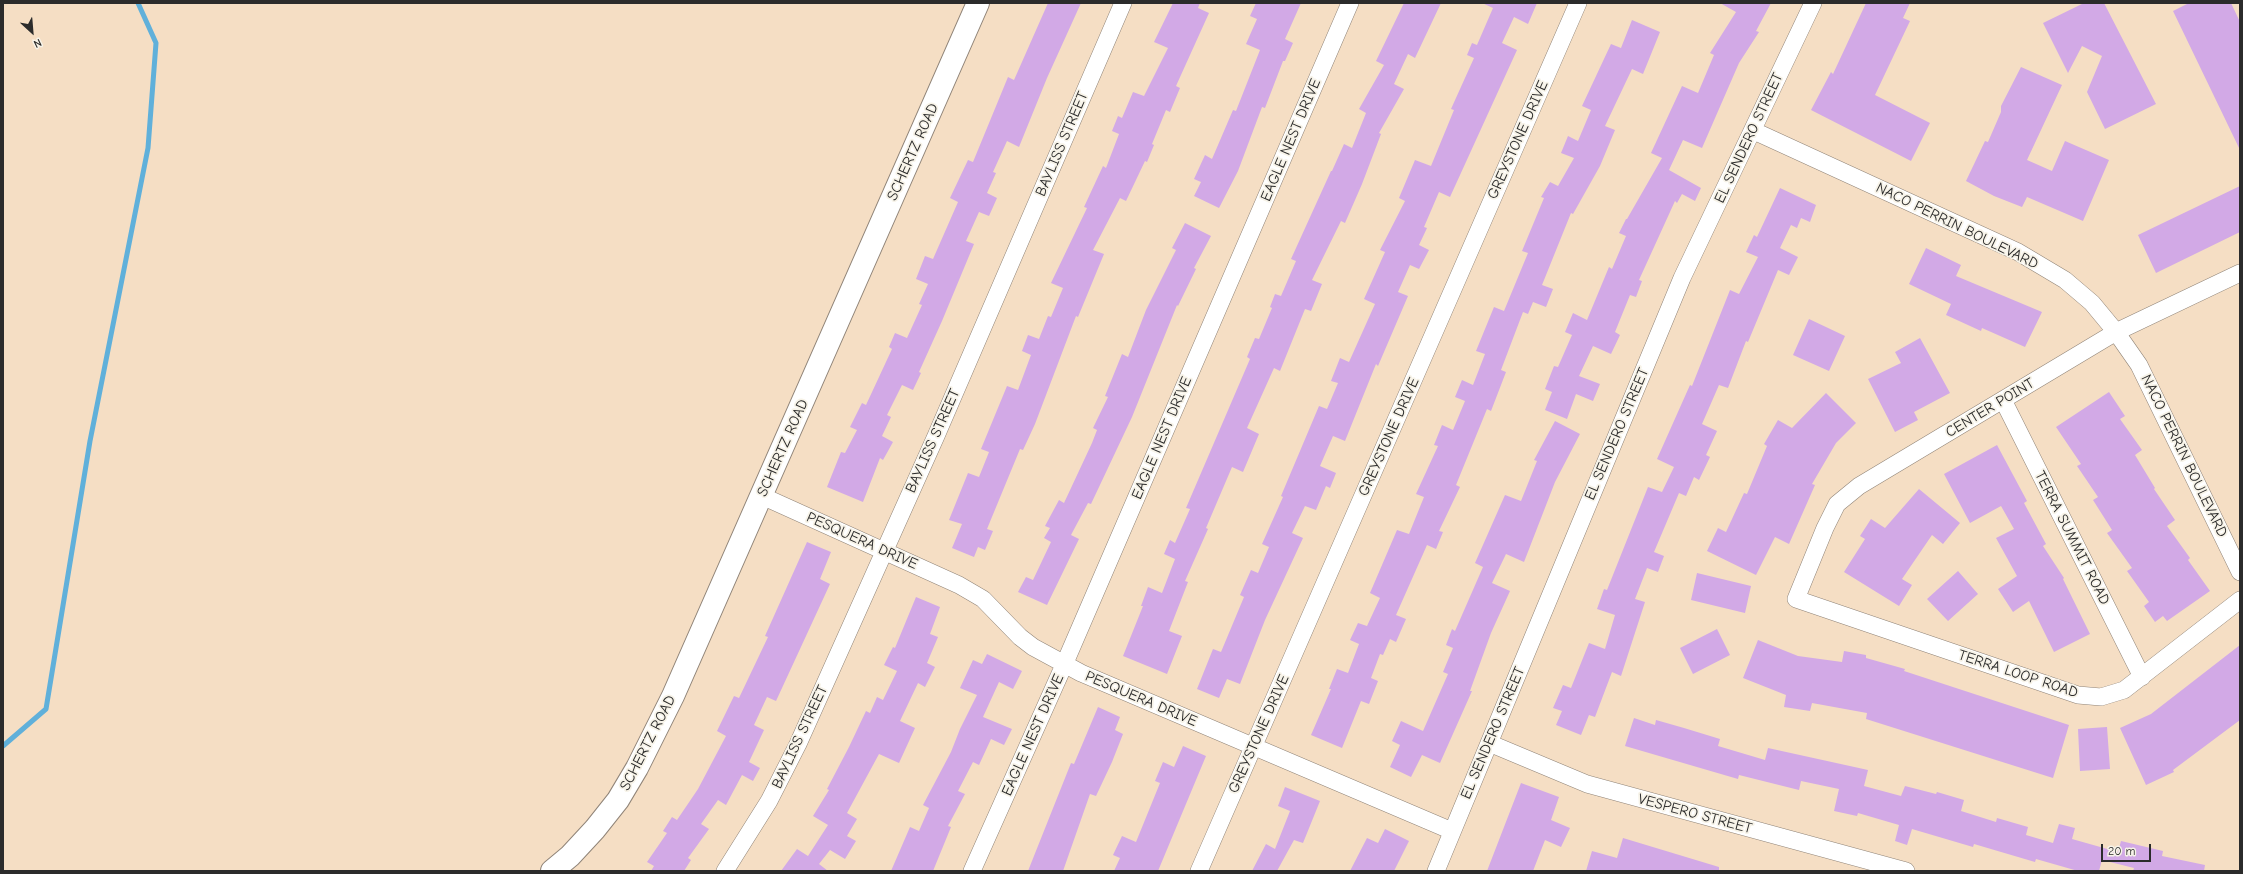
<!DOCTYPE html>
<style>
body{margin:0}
#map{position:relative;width:2243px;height:874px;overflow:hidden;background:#f5dec4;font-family:"Comic Neue",sans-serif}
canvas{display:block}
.frame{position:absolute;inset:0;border:4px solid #2b2b2b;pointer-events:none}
.north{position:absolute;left:12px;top:12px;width:40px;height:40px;-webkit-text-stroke:3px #f7f3e8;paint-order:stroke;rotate:154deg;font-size:11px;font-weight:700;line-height:16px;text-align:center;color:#2b2b2b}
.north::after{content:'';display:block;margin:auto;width:14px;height:18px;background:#2b2b2b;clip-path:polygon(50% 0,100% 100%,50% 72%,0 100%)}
.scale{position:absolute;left:2101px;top:844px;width:50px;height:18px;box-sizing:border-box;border:2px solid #2b2b2b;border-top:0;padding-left:5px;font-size:12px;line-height:14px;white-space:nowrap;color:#2b2b2b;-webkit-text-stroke:3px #f7f3e8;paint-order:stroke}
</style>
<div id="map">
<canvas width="2243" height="874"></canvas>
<div class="frame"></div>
<div class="north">N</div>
<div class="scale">20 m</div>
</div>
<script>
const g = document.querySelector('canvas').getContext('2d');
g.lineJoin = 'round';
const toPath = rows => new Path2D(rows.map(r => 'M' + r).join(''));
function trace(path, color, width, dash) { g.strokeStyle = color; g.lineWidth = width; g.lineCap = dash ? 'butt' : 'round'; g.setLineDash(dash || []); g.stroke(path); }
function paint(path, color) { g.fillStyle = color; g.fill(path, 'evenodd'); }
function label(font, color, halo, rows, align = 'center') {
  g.font = font + ' "Comic Neue",sans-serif'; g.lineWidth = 3.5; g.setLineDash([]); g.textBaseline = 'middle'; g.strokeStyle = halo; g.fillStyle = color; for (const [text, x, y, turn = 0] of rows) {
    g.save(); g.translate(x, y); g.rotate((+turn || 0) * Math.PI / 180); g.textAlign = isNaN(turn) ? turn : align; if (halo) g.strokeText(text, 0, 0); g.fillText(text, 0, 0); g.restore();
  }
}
trace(toPath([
 [3,746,46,709,90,441,148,148,156,43,138,3]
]), '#60b0da', 5);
paint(toPath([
 [1048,3,1081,3,1047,78,1019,147,1007,141,993,172,996,173,987,193,997,198,989,216,979,212,966,241,974,244,942,321,919,372,921,373,913,390,902,385,887,415,891,417,882,436,893,442,883,460,880,458,863,502,827,487,841,452,845,453,857,430,850,427,862,403,866,405,892,349,889,347,895,333,907,338,922,305,919,304,928,284,916,279,925,256,933,259,958,202,950,198,968,160,973,162,1008,77,1014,80],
 [1173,3,1200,3,1198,8,1209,13,1176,86,1180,88,1170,112,1166,110,1152,144,1154,145,1147,162,1145,161,1126,201,1120,198,1093,250,1104,254,1078,317,1076,316,1035,424,1023,450,1020,449,987,529,993,531,985,550,978,547,974,557,952,548,962,524,949,520,968,473,979,477,989,452,981,449,1007,386,1018,390,1031,355,1022,351,1028,335,1039,339,1048,316,1051,317,1063,288,1051,283,1087,208,1084,207,1103,166,1106,168,1119,134,1112,131,1118,116,1122,118,1133,92,1144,96,1168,48,1154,42],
 [1256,3,1301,3,1285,39,1293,43,1285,61,1283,61,1265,108,1262,107,1238,171,1219,208,1194,196,1201,182,1194,179,1205,155,1212,159,1233,110,1236,111,1260,50,1246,44,1257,19,1250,16],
 [1404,3,1441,3,1415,58,1408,54,1394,84,1404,89,1379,133,1381,134,1362,184,1345,223,1341,221,1312,280,1322,284,1311,311,1305,309,1280,371,1274,368,1247,428,1259,434,1243,472,1232,467,1206,528,1208,529,1185,581,1188,582,1169,631,1182,636,1167,674,1123,656,1143,606,1141,606,1148,587,1162,593,1175,559,1164,554,1170,540,1175,543,1190,509,1186,508,1250,359,1247,357,1255,338,1259,339,1272,308,1270,307,1275,294,1281,296,1296,261,1291,259,1331,171,1332,171,1344,144,1352,148,1366,113,1359,109,1384,65,1376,61],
 [1482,3,1537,3,1528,24,1514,17,1502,43,1517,50,1450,197,1439,192,1424,227,1427,228,1419,245,1429,250,1419,269,1410,265,1398,292,1408,296,1378,366,1376,364,1345,441,1333,436,1320,466,1336,473,1330,488,1326,486,1316,510,1305,506,1292,533,1303,538,1265,620,1240,684,1227,679,1219,698,1197,689,1213,649,1221,652,1244,597,1240,595,1251,570,1258,573,1269,547,1262,544,1283,497,1281,496,1319,406,1327,409,1338,383,1331,381,1340,358,1349,362,1375,304,1364,299,1385,252,1380,250,1405,201,1399,198,1415,160,1431,166,1454,110,1451,109,1474,58,1467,55,1472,43,1477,45,1493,8],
 [1720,3,1771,3,1756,31,1759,32,1739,63,1702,148,1683,140,1669,170,1701,188,1695,201,1682,194,1677,203,1675,201,1639,280,1642,281,1636,297,1630,295,1615,332,1620,335,1611,354,1593,346,1579,376,1600,384,1593,401,1576,394,1567,419,1545,410,1552,392,1545,389,1554,366,1558,367,1572,335,1565,332,1573,313,1587,320,1609,267,1612,269,1626,236,1619,233,1626,219,1627,219,1662,158,1651,153,1682,86,1698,93,1714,55,1710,53,1736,12],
 [1866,3,1910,3,1903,18,1910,21,1875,95,1930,123,1911,161,1811,110,1831,72,1833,74],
 [2084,3,2104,3,2156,104,2105,129,2087,92,2102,56,2082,46,2068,73,2043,23],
 [2189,3,2231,3,2240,22,2240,150,2173,11],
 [1632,20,1660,32,1643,74,1632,69,1605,126,1615,130,1600,166,1573,214,1571,213,1542,285,1553,289,1546,307,1533,302,1528,314,1523,312,1501,370,1506,372,1491,411,1487,409,1456,485,1460,487,1439,531,1443,532,1436,549,1427,545,1396,615,1406,619,1396,642,1390,639,1383,655,1380,654,1371,678,1378,681,1369,704,1361,701,1342,748,1311,735,1331,689,1329,689,1337,669,1348,673,1359,644,1350,640,1358,623,1367,626,1380,598,1370,593,1397,530,1409,534,1424,497,1416,494,1438,446,1434,445,1442,425,1453,430,1465,401,1455,397,1462,380,1473,385,1485,354,1476,351,1494,307,1504,311,1528,253,1522,251,1544,198,1541,197,1550,182,1558,186,1574,158,1561,153,1568,136,1578,141,1591,110,1582,106,1611,44,1621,48],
 [2021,67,2062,85,2027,160,2052,171,2065,141,2109,160,2083,221,2027,197,2022,207,1994,196,1966,181,1985,141,1988,142,2001,112,2001,106],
 [2240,186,2240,232,2156,273,2138,235],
 [1780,188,1816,205,1810,222,1801,218,1797,228,1791,225,1780,248,1798,257,1789,275,1778,270,1748,342,1746,341,1728,388,1719,385,1702,424,1717,431,1706,455,1710,457,1699,480,1694,477,1686,496,1679,493,1654,552,1664,556,1658,572,1647,568,1635,599,1645,602,1621,676,1612,672,1595,717,1589,715,1581,735,1556,725,1562,711,1553,708,1563,685,1571,688,1589,643,1605,649,1615,615,1597,609,1604,589,1607,590,1648,487,1662,492,1674,467,1657,459,1690,385,1692,386,1730,290,1739,294,1758,257,1746,252,1754,235,1757,237],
 [1185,223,1211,236,1194,268,1196,269,1178,306,1177,305,1132,417,1091,504,1088,503,1071,535,1079,539,1047,605,1018,592,1026,577,1033,580,1051,542,1044,538,1050,528,1045,526,1059,500,1064,503,1092,443,1097,430,1093,428,1108,397,1105,396,1122,354,1128,357,1146,310,1176,250,1172,248],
 [1926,248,1961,265,1956,276,2042,312,2025,347,1982,328,1981,331,1946,315,1951,304,1909,284],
 [1809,319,1845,336,1829,371,1793,355],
 [1920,338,1950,393,1914,412,1918,420,1895,432,1868,379,1901,363,1895,352],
 [2109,392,2125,416,2120,419,2142,450,2135,455,2155,488,2154,489,2175,520,2167,526,2190,558,2188,560,2210,591,2167,621,2163,616,2155,622,2144,606,2149,602,2127,571,2132,568,2107,533,2112,530,2093,500,2098,497,2077,466,2081,464,2056,427],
 [1826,393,1856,423,1836,443,1812,484,1815,485,1789,544,1775,537,1756,575,1707,551,1718,528,1726,532,1744,493,1747,494,1767,446,1764,444,1778,420,1792,428],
 [1555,421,1580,434,1555,482,1524,562,1506,554,1492,583,1510,591,1491,633,1470,691,1472,691,1440,763,1422,755,1411,777,1390,767,1400,745,1392,741,1401,721,1423,731,1448,674,1443,672,1453,648,1446,645,1452,629,1455,631,1483,567,1475,563,1505,495,1521,501,1537,461,1534,460],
 [1997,445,2027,501,2024,503,2046,544,2043,546,2064,578,2063,579,2090,634,2054,652,2029,601,2013,612,1998,589,2017,576,1996,538,2014,529,2001,506,1970,523,1944,474],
 [1919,489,1960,523,1943,544,1932,535,1902,579,1912,585,1899,606,1844,572,1865,539,1860,536,1871,519,1885,528],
 [807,542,831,552,820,579,830,584,776,701,767,697,754,725,764,730,749,762,760,768,753,781,742,775,726,805,718,800,701,824,709,829,688,858,691,860,684,871,651,871,654,866,647,862,667,833,663,831,672,817,677,820,698,789,726,736,717,731,734,696,739,698,768,637,765,636],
 [1958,571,1978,594,1948,621,1927,599],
 [1697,573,1751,586,1745,613,1691,600],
 [916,597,940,607,930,634,938,637,927,663,935,667,925,687,918,683,900,721,915,728,899,763,879,754,847,813,857,819,847,836,856,841,845,859,830,850,819,864,828,871,781,871,797,849,808,856,828,825,813,816,829,790,827,789,849,747,866,711,870,713,877,697,883,700,897,671,884,665,893,647,895,648],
 [1717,629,1730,655,1693,674,1680,648],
 [1758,640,1798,656,1842,662,1844,651,1866,655,1866,658,1905,669,1904,671,2069,725,2053,778,1866,719,1867,713,1812,703,1810,711,1784,707,1786,695,1743,678],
 [2240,645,2240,720,2173,770,2174,772,2146,785,2120,728,2151,714],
 [987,654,1022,671,1013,689,999,682,983,717,1012,729,1004,745,991,739,979,765,973,762,958,791,965,794,948,826,951,827,933,871,891,871,910,827,919,831,929,808,923,805,951,752,960,729,977,695,960,688,973,660,982,664],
 [1098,707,1120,717,1115,730,1123,734,1112,762,1096,796,1090,794,1063,871,1028,871,1071,763,1074,764],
 [1634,718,1655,725,1656,720,1684,728,1720,739,1718,746,1765,760,1768,748,1868,770,1864,786,1901,796,1905,786,1936,794,1937,792,1964,800,1961,811,1996,822,1997,818,2028,827,2026,835,2053,843,2059,824,2075,828,2072,839,2118,852,2121,841,2163,851,2162,856,2205,865,2204,871,2133,871,2134,868,2102,860,2099,871,2078,871,2036,859,2035,862,1974,844,1973,847,1912,829,1907,845,1895,841,1899,825,1858,813,1857,816,1834,811,1839,789,1801,781,1799,790,1739,775,1738,779,1625,746],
 [2107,727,2110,769,2080,771,2078,729],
 [1183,746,1206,756,1158,871,1114,871,1120,858,1113,855,1122,836,1136,842,1160,783,1155,781,1163,762,1174,767],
 [1521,783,1559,797,1551,820,1570,828,1561,847,1545,840,1533,871,1487,871],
 [1285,787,1320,801,1303,843,1294,840,1277,871,1252,871,1266,844,1275,849,1290,811,1278,806],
 [1385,829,1409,841,1394,871,1350,871,1367,838,1378,843],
 [1623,838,1719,867,1719,871,1586,871,1592,851,1617,858]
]), '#d2a9e6');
const street = toPath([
 [1754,131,2018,252,2065,280,2092,303,2116,332,2139,365,2240,572],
 [2240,273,2116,332,1859,486,1837,504,1825,528,1796,599,2078,695,2101,697,2124,690,2240,600],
 [2003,400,2142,677],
 [762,496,959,585,983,599,1020,637,1033,647,1081,673,1452,831],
 [1489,743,1587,784,1906,871],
 [725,871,769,801,798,744,936,436,1123,3],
 [972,871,1064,665,1350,3],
 [1199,871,1578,3],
 [1436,871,1682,278,1813,3]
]);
const secondary = toPath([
 [552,871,570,856,595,829,618,800,637,768,673,696,978,3]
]);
trace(street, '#908478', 18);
trace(secondary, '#908478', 24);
trace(street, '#fff', 17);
trace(secondary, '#fff', 22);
label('15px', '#2b2b2b', '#f7f3e8', [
 ["EL SENDERO STREET",1749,138,-65],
 ["EAGLE NEST DRIVE",1291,140,-67],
 ["GREYSTONE DRIVE",1518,140,-66],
 ["BAYLISS STREET",1062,144,-67],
 ["SCHERTZ ROAD",913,152,-66],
 ["NACO PERRIN BOULEVARD",1957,226,26],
 ["CENTER POINT",1990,408,-31],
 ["EL SENDERO STREET",1617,434,-67],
 ["GREYSTONE DRIVE",1389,437,-66],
 ["EAGLE NEST DRIVE",1162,438,-67],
 ["BAYLISS STREET",933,441,-66],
 ["SCHERTZ ROAD",783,448,-66],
 ["NACO PERRIN BOULEVARD",2184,456,64],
 ["TERRA SUMMIT ROAD",2072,538,63],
 ["PESQUERA DRIVE",862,541,24],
 ["TERRA LOOP ROAD",2018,674,18],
 ["PESQUERA DRIVE",1141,699,23],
 ["EL SENDERO STREET",1493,733,-67],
 ["GREYSTONE DRIVE",1259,734,-66],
 ["EAGLE NEST DRIVE",1033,735,-66],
 ["BAYLISS STREET",800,737,-65],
 ["SCHERTZ ROAD",648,743,-63],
 ["VESPERO STREET",1695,814,15]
]);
</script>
